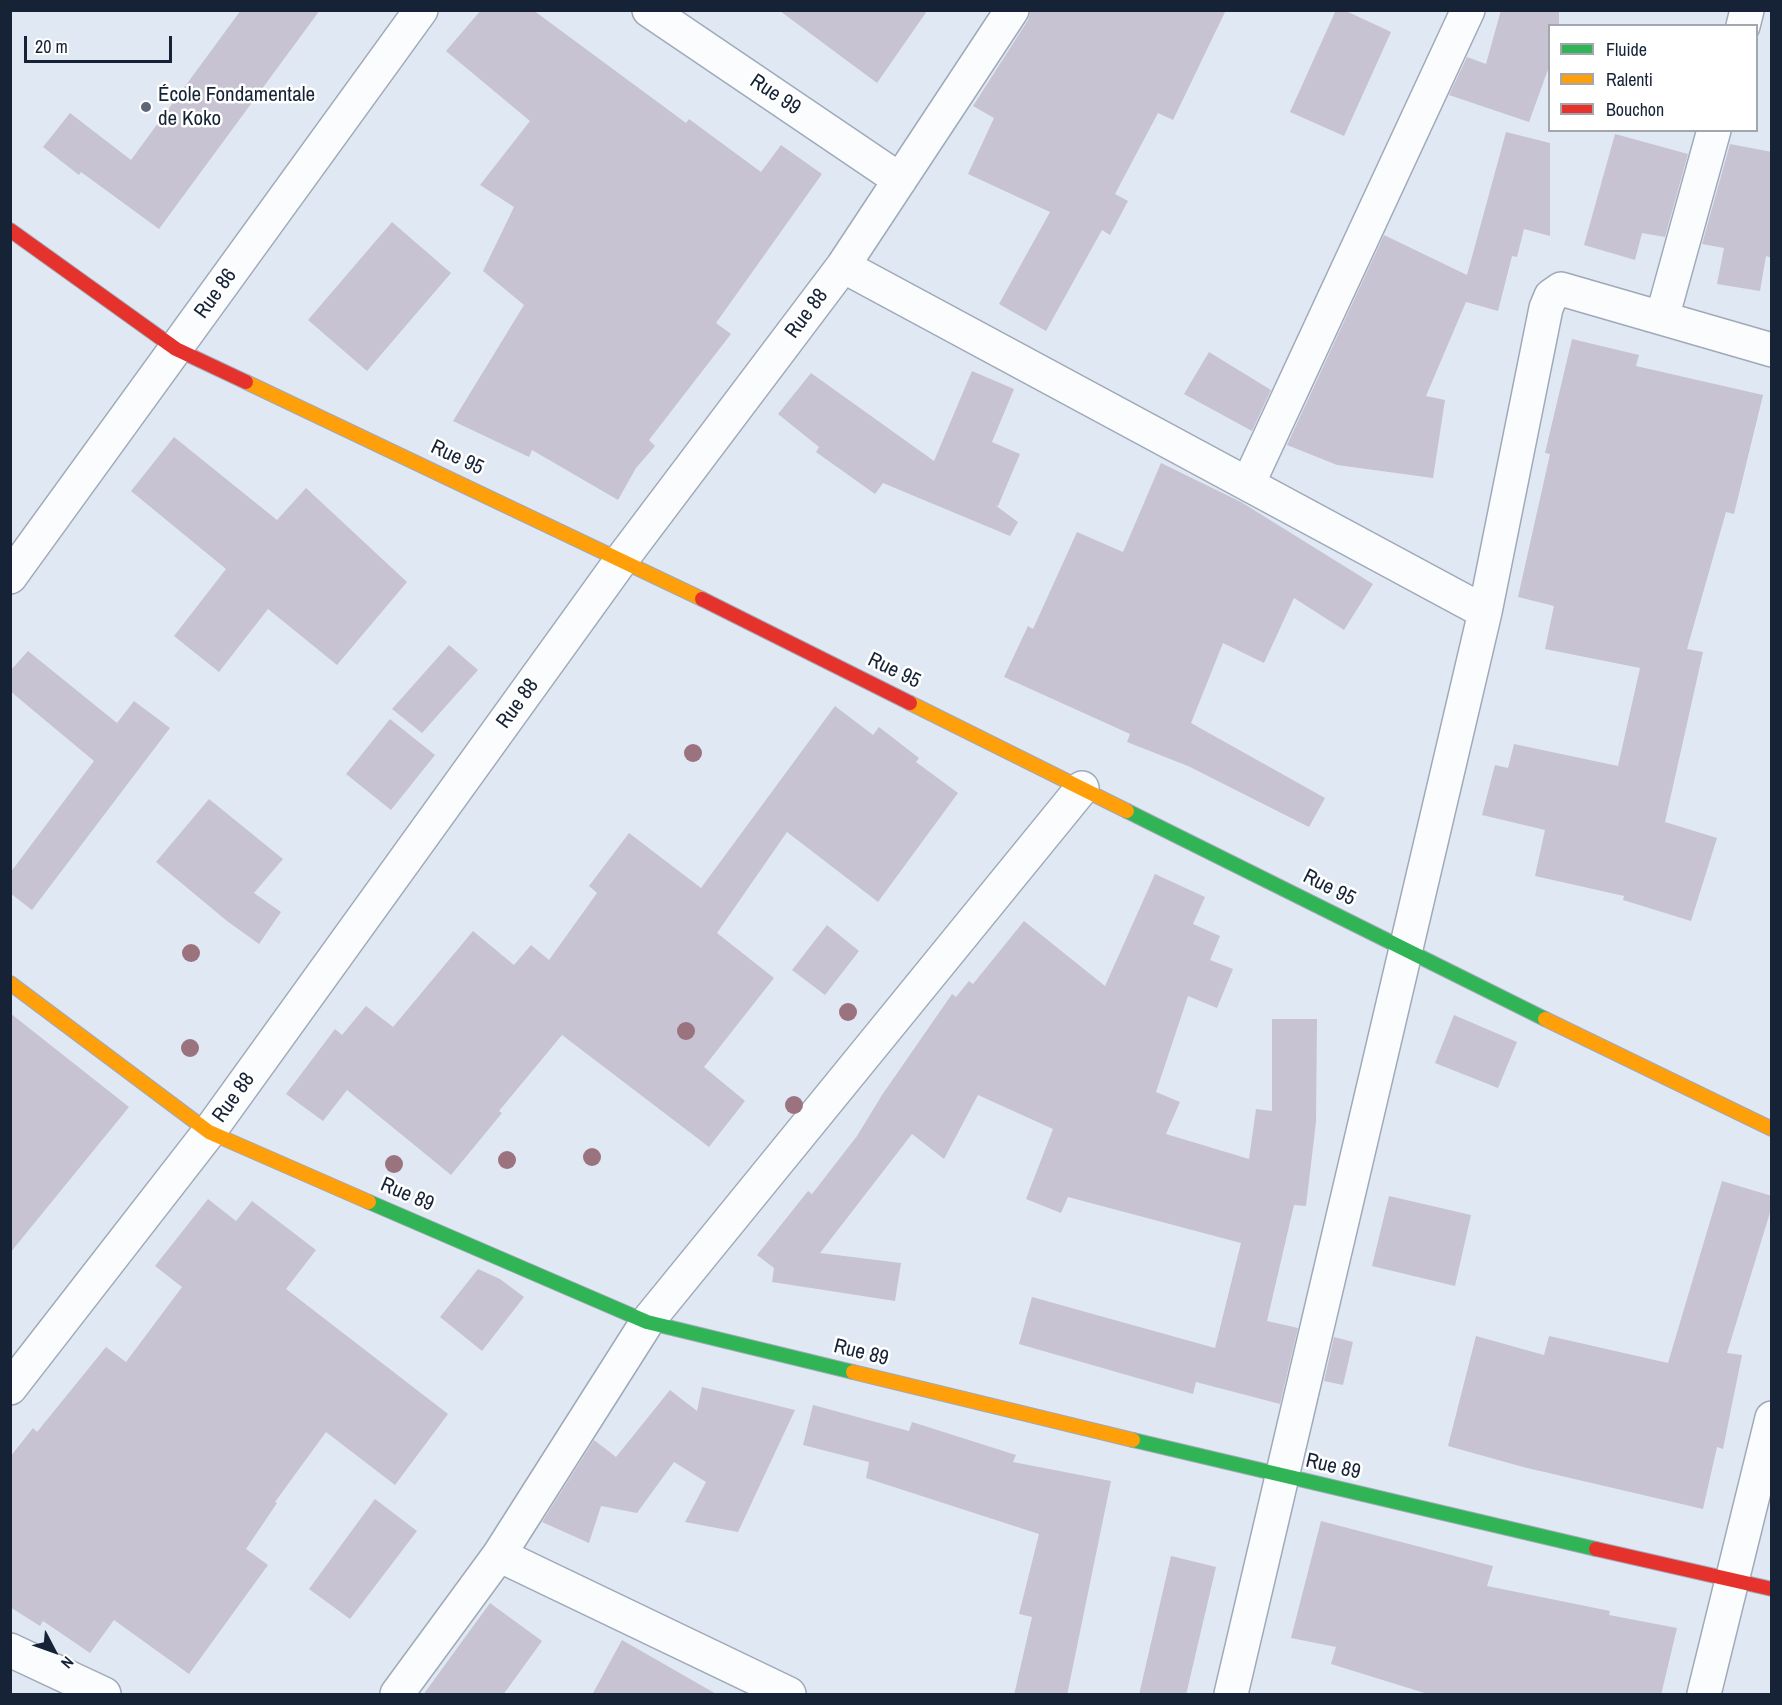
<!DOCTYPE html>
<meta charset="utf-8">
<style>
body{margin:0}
#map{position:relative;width:1782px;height:1705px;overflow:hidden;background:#e0e8f4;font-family:"Archivo Narrow",sans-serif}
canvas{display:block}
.frame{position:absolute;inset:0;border:12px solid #162236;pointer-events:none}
.legend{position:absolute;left:1548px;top:24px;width:210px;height:108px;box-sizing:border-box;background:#fff;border:2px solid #a2a7af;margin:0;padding:8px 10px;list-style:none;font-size:18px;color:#162236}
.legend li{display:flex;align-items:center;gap:12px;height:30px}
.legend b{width:30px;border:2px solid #a2a7af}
.north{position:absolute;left:24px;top:1621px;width:60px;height:60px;-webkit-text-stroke:4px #fff;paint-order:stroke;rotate:131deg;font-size:16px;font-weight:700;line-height:24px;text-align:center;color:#162236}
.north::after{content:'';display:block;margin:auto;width:21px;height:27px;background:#162236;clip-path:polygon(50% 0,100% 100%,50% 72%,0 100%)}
.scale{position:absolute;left:24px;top:36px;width:148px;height:27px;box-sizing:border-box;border:3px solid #162236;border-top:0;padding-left:8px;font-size:18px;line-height:21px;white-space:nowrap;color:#162236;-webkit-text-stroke:4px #fff;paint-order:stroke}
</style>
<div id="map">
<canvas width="1782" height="1705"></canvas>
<div class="frame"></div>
<ul class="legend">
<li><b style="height:8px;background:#30b455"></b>Fluide</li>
<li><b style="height:8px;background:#ff9f0a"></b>Ralenti</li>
<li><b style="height:8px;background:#e5322d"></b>Bouchon</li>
</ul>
<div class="north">N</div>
<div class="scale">20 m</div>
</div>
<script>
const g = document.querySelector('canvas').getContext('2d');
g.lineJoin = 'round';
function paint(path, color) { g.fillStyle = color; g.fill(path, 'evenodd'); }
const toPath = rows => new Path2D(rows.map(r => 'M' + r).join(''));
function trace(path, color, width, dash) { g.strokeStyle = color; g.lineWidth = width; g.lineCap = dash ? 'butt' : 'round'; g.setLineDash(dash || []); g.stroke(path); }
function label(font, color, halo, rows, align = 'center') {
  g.font = font + ' "Archivo Narrow",sans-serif'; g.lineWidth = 5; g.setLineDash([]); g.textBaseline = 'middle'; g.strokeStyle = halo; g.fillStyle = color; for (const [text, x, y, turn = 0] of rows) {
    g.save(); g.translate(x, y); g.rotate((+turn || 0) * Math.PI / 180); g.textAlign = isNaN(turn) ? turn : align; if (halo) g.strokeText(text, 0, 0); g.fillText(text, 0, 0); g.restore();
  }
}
paint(toPath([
 [241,10,320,10,159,229,81,172,79,175,43,147,70,113,131,160],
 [481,10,533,10,686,123,689,119,761,172,781,145,822,174,716,323,731,334,649,440,655,446,636,468,618,500,532,450,529,457,453,421,524,305,483,271,514,207,480,185,530,121,446,51],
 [1031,10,1226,10,1173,120,1158,113,1115,194,1128,201,1110,235,1102,230,1046,331,999,304,1050,212,968,174,994,118,973,106,1028,20],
 [1336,10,1344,10,1391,32,1344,136,1290,112],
 [1501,10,1559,10,1559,26,1550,26,1550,64,1529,122,1449,95,1467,57,1486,64],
 [780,11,927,11,877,83],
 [1506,132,1550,143,1550,236,1524,229,1517,257,1512,256,1498,311,1466,302,1426,396,1445,400,1433,478,1337,465,1287,445,1384,235,1467,275],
 [1615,134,1688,154,1665,237,1642,233,1635,260,1584,245],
 [1730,144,1772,152,1772,258,1766,256,1760,291,1717,284,1724,248,1702,244],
 [392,222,451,273,367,371,308,320],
 [1572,339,1639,355,1636,366,1763,395,1734,514,1726,512,1687,649,1703,652,1665,822,1717,838,1691,921,1623,900,1624,896,1535,876,1545,830,1482,815,1495,765,1508,768,1514,744,1618,766,1640,668,1545,649,1554,606,1518,597,1550,454,1545,453],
 [1209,352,1271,390,1252,431,1184,394],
 [972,371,1014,389,992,442,1020,454,998,506,995,505,1018,522,1010,536,883,483,875,494,816,452,819,447,778,414,811,373,934,461],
 [174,437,277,520,306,488,407,582,337,665,268,609,219,672,174,636,226,569,131,491],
 [1161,463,1241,502,1373,584,1344,630,1294,598,1264,663,1223,643,1191,723,1325,798,1309,827,1188,766,1127,742,1130,734,1004,677,1028,626,1033,629,1077,532,1123,552],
 [449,645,478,670,422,733,392,709],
 [28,651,117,723,134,701,170,728,32,910,10,893,10,873,94,761,10,691,10,671],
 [835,706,873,735,879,727,919,758,916,762,958,793,878,902,787,832,717,933,774,978,704,1067,745,1101,709,1147,562,1035,499,1111,502,1113,451,1175,347,1090,323,1121,286,1094,335,1029,342,1035,366,1006,393,1027,473,931,514,965,531,945,549,960,597,893,589,886,629,833,701,888],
 [390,719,435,755,391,810,346,774],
 [209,799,283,859,254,893,281,912,259,944,227,921,156,862],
 [1155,874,1205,897,1193,924,1220,936,1210,960,1233,969,1217,1008,1188,996,1156,1092,1180,1102,1166,1134,1249,1159,1256,1109,1272,1111,1272,1019,1317,1019,1316,1122,1306,1206,1294,1205,1267,1321,1298,1328,1280,1404,1196,1382,1193,1394,1019,1344,1032,1297,1215,1348,1241,1243,1068,1197,1061,1213,1026,1199,1053,1129,978,1095,944,1159,912,1134,820,1253,901,1263,895,1301,772,1282,774,1268,757,1255,808,1191,812,1194,857,1136,882,1095,952,994,956,997,969,981,973,984,1024,921,1105,986],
 [827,925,859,951,825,995,792,970],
 [10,1013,129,1107,10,1253],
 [1454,1015,1517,1042,1498,1088,1435,1063],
 [1722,1181,1772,1196,1772,1206,1727,1353,1742,1355,1723,1449,1717,1447,1703,1509,1523,1467,1448,1446,1476,1336,1544,1355,1549,1336,1668,1363],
 [1389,1196,1471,1215,1455,1286,1372,1266],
 [208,1199,236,1221,252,1201,316,1250,286,1289,448,1414,395,1485,326,1432,275,1502,277,1503,246,1549,268,1565,189,1674,114,1620,90,1653,43,1621,40,1626,10,1607,10,1457,33,1428,37,1432,106,1347,126,1362,182,1287,155,1266],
 [478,1269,500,1279,524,1297,482,1351,440,1317],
 [1334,1337,1353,1342,1343,1385,1324,1381],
 [702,1387,795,1410,738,1532,685,1522,706,1482,674,1462,637,1513,601,1506,589,1543,542,1522,594,1440,616,1457,670,1390,697,1411],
 [813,1405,909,1431,912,1422,1016,1455,1013,1462,1111,1481,1067,1695,1014,1695,1032,1617,1019,1614,1039,1534,866,1478,869,1462,803,1445],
 [375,1499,417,1531,350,1619,309,1589],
 [1321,1521,1493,1566,1487,1586,1610,1611,1609,1615,1677,1628,1661,1695,1431,1695,1331,1664,1336,1647,1291,1638],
 [1171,1556,1216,1567,1186,1695,1139,1695],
 [490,1603,542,1641,503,1695,423,1695],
 [622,1640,718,1695,592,1695]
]), '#c7c3d2');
const street = toPath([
 [649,10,900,180],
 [1743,26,1747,10],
 [843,266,1485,612],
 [1662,318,1714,130],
 [1248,484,1468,10],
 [10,577,421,10],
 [10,1388,209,1132,622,559,843,266,1012,10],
 [499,1555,789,1694],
 [10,1650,104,1694],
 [397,1694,499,1555,647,1322,1082,788],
 [1231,1694,1485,612,1546,308,1551,296,1561,289,1772,350],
 [1704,1694,1772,1418]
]);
const fast = toPath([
 [1127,811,1545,1019],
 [369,1202,647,1322,853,1372],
 [1133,1440,1596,1549]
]);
const slow = toPath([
 [246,382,702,599],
 [910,703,1127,811],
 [10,983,209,1132,369,1202],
 [1545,1019,1772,1129],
 [853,1372,1133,1440]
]);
const jam = toPath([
 [10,230,176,349,246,382],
 [702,599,910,703],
 [1596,1549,1772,1589]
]);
trace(street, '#a0a9b8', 36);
trace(fast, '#a0a9b8', 16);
trace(slow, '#a0a9b8', 16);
trace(jam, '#a0a9b8', 16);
trace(street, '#fafcfd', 33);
trace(fast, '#30b455', 14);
trace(slow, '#ff9f0a', 14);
trace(jam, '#e5322d', 14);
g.fillStyle = '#9a737e';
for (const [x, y] of [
 [693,753],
 [191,953],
 [848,1012],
 [686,1031],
 [190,1048],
 [794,1105],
 [592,1157],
 [507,1160],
 [394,1164]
]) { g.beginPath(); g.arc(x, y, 9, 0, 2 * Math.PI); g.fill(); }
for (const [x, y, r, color] of [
 [146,107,6,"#5d6778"]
]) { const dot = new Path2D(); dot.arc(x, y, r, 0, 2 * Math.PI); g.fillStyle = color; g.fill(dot); trace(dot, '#fff', 2); }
label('21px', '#162236', '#fff', [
 ["École Fondamentale",158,95],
 ["de Koko",158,119]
], 'left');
label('21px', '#162236', '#fff', [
 ["Rue 99",775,95,34],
 ["Rue 86",216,294,-54],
 ["Rue 88",807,314,-53],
 ["Rue 95",457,458,25],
 ["Rue 95",894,671,26],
 ["Rue 88",518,704,-54],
 ["Rue 95",1329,888,27],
 ["Rue 88",234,1098,-54],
 ["Rue 89",407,1195,23],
 ["Rue 89",861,1353,14],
 ["Rue 89",1333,1467,13]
]);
</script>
